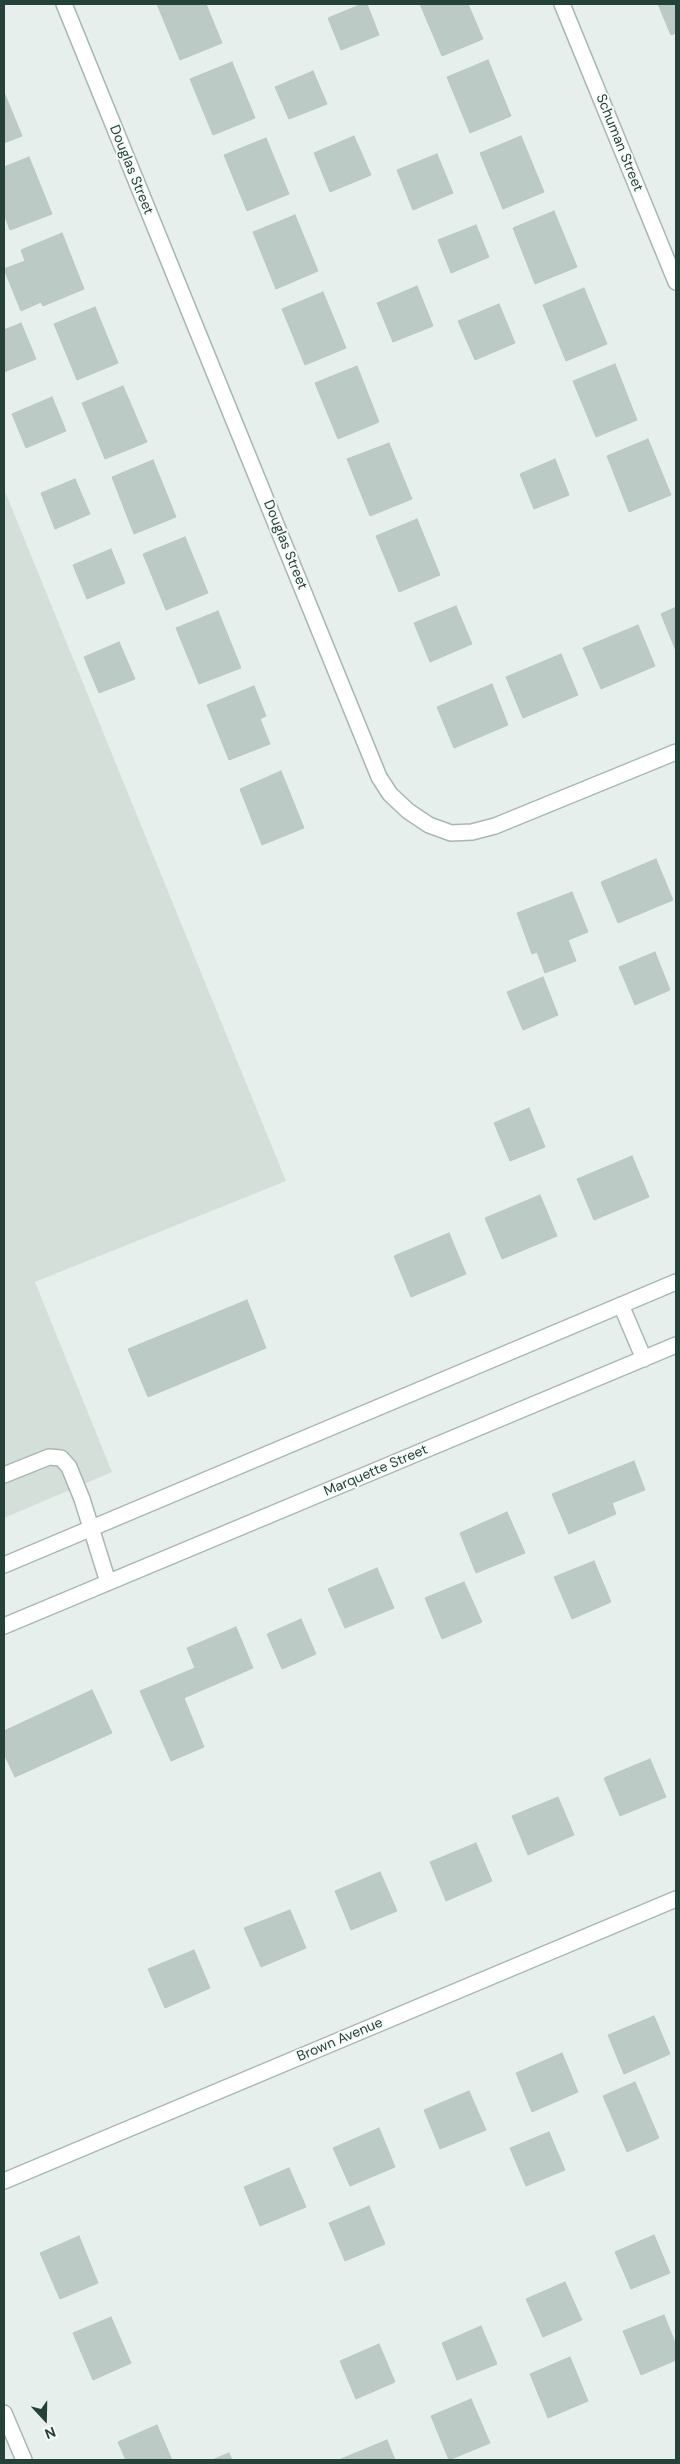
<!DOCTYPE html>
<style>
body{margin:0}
#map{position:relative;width:680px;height:2464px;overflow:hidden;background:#e6efeb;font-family:"DM Sans",sans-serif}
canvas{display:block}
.frame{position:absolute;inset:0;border:5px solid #24423a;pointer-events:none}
.north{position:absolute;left:20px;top:2394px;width:50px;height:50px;-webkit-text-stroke:4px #f7fbf9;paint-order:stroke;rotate:159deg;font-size:14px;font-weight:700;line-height:20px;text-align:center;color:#24423a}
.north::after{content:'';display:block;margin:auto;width:18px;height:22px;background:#24423a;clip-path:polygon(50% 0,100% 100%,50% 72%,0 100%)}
</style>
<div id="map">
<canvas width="680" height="2464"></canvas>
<div class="frame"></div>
<div class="north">N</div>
</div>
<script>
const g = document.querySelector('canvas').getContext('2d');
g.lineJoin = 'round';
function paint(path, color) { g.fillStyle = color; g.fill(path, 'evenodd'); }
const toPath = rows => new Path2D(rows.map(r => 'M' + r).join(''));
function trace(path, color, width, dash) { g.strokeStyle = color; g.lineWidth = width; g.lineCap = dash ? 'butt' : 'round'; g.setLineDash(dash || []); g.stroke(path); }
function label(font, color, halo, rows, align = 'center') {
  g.font = font + ' "DM Sans",sans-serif'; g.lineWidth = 4; g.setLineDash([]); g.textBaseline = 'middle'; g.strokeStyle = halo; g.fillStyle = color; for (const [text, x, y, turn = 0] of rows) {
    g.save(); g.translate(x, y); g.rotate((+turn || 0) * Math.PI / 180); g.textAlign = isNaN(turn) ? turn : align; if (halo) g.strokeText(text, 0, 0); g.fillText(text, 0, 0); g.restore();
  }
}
paint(toPath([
 [4,489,286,1181,35,1282,112,1472,4,1518]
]), '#d4dfda');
const building = toPath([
 [157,4,206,4,222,43,180,60,157,4],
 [362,4,367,4,379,35,341,50,328,18,362,4],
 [420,4,468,4,483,39,442,56,420,4],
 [658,4,676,4,676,33,671,35,658,4],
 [488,60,511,116,470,133,447,77,488,60],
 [232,62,255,118,213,135,190,79,232,62],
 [313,71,327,104,289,119,275,87,313,71],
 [4,92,22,136,4,143,4,92],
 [354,136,371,175,330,192,314,153,354,136],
 [521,136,544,192,503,209,480,153,521,136],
 [266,138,289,194,247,211,224,155,266,138],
 [437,154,453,193,413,210,397,170,437,154],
 [29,157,52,214,10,230,4,214,4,167,29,157],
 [554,211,577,267,535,284,513,228,554,211],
 [295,215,318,271,276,289,253,232,295,215],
 [476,225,489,257,451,273,438,240,476,225],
 [62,233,84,289,43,306,41,302,21,311,4,269,25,261,21,250,62,233],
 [417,286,433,326,393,342,377,303,417,286],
 [584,288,607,344,566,361,543,305,584,288],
 [323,292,346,348,305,365,282,309,323,292],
 [499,304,515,343,475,360,458,321,499,304],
 [95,307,118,363,77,380,54,324,95,307],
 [21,323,36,359,4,372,4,330,21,323],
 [615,364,637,420,596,437,573,381,615,364],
 [357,366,379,422,338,439,315,383,357,366],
 [123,386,147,442,105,459,82,403,123,386],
 [52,397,66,431,26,448,12,414,52,397],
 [648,439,671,495,629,512,607,456,648,439],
 [389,443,412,499,370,516,347,459,389,443],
 [555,459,569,495,534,509,520,474,555,459],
 [153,460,176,517,134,534,112,477,153,460],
 [75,479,90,514,55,529,41,493,75,479],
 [417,519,440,575,399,592,376,536,417,519],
 [185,537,208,593,166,610,143,554,185,537],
 [111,549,125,583,87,599,73,565,111,549],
 [456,606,472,644,430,662,414,623,456,606],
 [676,607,676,651,661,614,676,607],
 [218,611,241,668,199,684,176,628,218,611],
 [638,625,655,666,601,689,583,648,638,625],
 [119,642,135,679,99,693,84,657,119,642],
 [561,654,578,695,523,718,506,677,561,654],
 [492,684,508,725,454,748,437,707,492,684],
 [254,686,266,716,260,719,270,744,229,760,207,705,254,686],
 [281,771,304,828,262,845,240,789,281,771],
 [656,859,673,900,618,923,601,882,656,859],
 [572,892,588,932,568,940,576,961,545,973,537,952,532,954,517,913,572,892],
 [655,952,670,990,635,1005,619,967,655,952],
 [543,977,558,1015,523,1030,507,992,543,977],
 [529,1108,545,1147,510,1161,494,1123,529,1108],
 [632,1156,649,1197,594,1220,577,1179,632,1156],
 [540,1195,557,1236,502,1259,485,1218,540,1195],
 [449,1233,466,1274,411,1297,394,1256,449,1233],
 [247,1300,266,1348,148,1397,128,1349,247,1300],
 [634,1461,645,1490,612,1503,616,1514,569,1534,552,1494,634,1461],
 [507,1512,525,1553,476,1573,460,1533,507,1512],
 [594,1561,611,1602,572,1619,554,1577,594,1561],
 [377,1568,394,1608,345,1628,328,1589,377,1568],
 [464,1582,482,1622,442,1639,425,1598,464,1582],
 [301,1619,316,1654,282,1669,267,1634,301,1619],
 [236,1627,253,1668,184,1698,204,1747,171,1761,140,1691,195,1668,187,1648,236,1627],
 [92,1690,112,1733,15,1777,4,1754,4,1731,92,1690],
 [650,1759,666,1797,620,1816,604,1778,650,1759],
 [558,1797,574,1835,528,1855,512,1816,558,1797],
 [476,1843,492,1881,446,1901,430,1862,476,1843],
 [380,1872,397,1911,351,1930,335,1891,380,1872],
 [290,1910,306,1948,261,1967,244,1928,290,1910],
 [194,1950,210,1988,165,2008,148,1969,194,1950],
 [654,2016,670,2054,624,2074,608,2035,654,2016],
 [562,2053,578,2092,532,2112,516,2073,562,2053],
 [635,2082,659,2138,627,2152,603,2096,635,2082],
 [469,2091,486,2130,440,2149,424,2110,469,2091],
 [379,2128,395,2167,350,2186,333,2148,379,2128],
 [549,2132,565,2170,526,2186,510,2148,549,2132],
 [289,2168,306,2207,260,2226,244,2187,289,2168],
 [369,2206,385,2244,345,2261,329,2223,369,2206],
 [654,2235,670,2273,631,2289,615,2252,654,2235],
 [79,2236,98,2283,60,2299,40,2253,79,2236],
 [565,2282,582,2320,543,2337,526,2299,565,2282],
 [664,2315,676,2345,676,2360,641,2375,623,2331,664,2315],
 [111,2317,131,2363,93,2380,73,2333,111,2317],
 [481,2326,497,2364,457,2380,442,2343,481,2326],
 [379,2344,395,2382,356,2399,340,2361,379,2344],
 [570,2357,588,2401,548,2418,530,2374,570,2357],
 [471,2399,490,2443,449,2460,431,2416,471,2399],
 [157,2425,172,2460,126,2460,118,2442,157,2425],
 [387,2440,395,2460,342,2460,341,2459,387,2440],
 [229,2453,232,2460,212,2460,229,2453]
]);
paint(building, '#bbcac4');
trace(building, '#b8c9c2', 1);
const minor = toPath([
 [64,4,379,777,390,794,408,811,429,825,451,833,472,832,495,826,676,752],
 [562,4,676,282],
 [621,1305,644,1359],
 [4,1475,49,1457,61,1458,69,1467,82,1499,108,1582],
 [4,1565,676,1282],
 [4,1626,676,1345],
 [4,2181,676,1899],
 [4,2413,24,2460]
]);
trace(minor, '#a8b8b2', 18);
trace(minor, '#fff', 15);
label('14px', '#24423a', '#f7fbf9', [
 ["Schuman Street",619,143,68],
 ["Douglas Street",131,170,68],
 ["Douglas Street",285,545,68],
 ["Marquette Street",376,1471,-23],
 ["Brown Avenue",340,2040,-23]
]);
</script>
